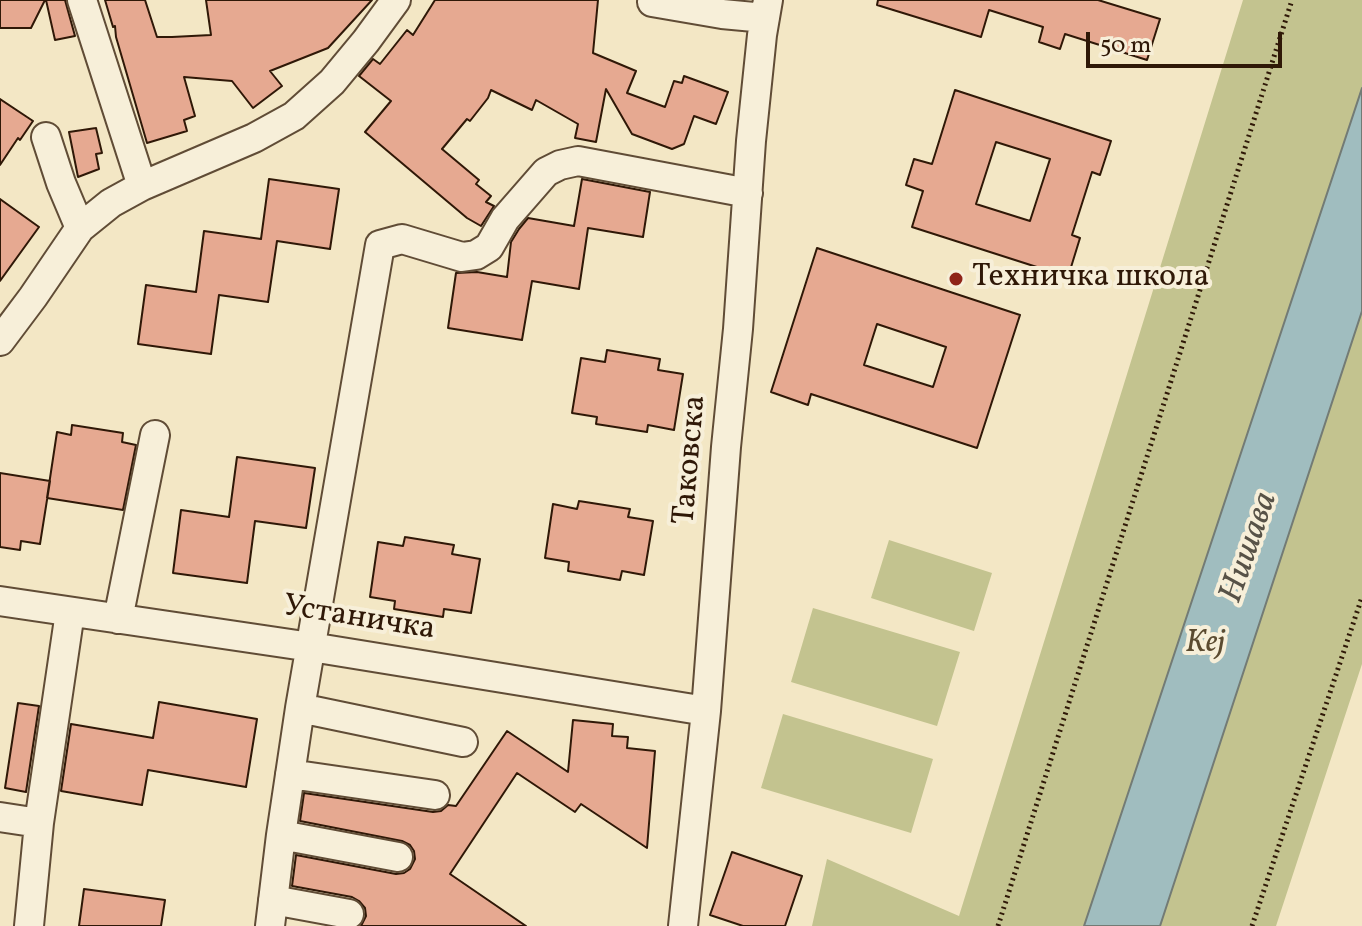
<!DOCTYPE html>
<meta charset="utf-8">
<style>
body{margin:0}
#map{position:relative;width:1362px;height:926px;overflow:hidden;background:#f3e7c5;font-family:Vollkorn,serif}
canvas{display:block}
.scale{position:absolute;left:1086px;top:32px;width:196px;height:36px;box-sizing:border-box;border:4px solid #2f1807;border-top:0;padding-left:10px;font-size:24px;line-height:28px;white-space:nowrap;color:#2f1807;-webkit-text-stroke:6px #f7efd9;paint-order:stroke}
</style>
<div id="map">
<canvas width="1362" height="926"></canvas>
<div class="scale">50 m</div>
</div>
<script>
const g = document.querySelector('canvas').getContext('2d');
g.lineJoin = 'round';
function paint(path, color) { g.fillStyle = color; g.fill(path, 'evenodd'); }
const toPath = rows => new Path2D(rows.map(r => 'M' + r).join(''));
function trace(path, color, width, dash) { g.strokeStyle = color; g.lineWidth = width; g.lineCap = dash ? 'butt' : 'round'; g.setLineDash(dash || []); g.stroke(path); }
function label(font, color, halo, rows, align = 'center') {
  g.font = font + ' Vollkorn,serif'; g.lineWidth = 8; g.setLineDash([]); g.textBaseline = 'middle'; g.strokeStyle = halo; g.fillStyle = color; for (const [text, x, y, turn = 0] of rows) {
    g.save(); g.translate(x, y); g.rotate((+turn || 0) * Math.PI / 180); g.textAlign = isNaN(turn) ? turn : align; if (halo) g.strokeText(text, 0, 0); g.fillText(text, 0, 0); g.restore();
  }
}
paint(toPath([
 [1243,0,1362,0,1362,664,1276,926,812,926,827,859,959,916],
 [889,540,992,573,974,631,871,598],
 [813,608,960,652,937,726,791,682],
 [783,714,933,759,911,833,761,788]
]), '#c3c38f');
const water = toPath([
 [1362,88,1362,311,1160,926,1084,926,1362,88]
]);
paint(water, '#a0bdbf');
trace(water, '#737b75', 2);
const building = toPath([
 [0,0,45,0,31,28,0,28,0,0],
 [46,0,65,0,75,36,55,40,46,0],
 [105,0,145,0,157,37,172,37,211,35,206,0,372,0,328,48,270,71,282,86,253,108,232,81,184,77,195,116,184,120,187,131,147,143,116,37,115,26,113,27,105,0],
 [435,0,598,0,593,53,636,71,627,93,665,107,674,81,682,83,684,76,728,92,716,124,694,116,684,144,672,149,632,134,606,89,596,142,575,138,578,124,536,100,532,110,491,90,488,98,470,121,467,119,442,149,479,180,476,184,491,196,486,202,494,206,481,226,467,218,365,132,391,101,359,76,373,59,380,64,407,30,413,35,435,0],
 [878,0,1098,0,1160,19,1147,60,1065,34,1060,49,1039,42,1043,27,989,10,981,37,877,5,878,0],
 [955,90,1111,141,1100,175,1092,172,1072,235,1080,238,1068,277,912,227,923,191,906,185,914,159,932,164,955,90],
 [996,142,1050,159,1030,221,976,204,996,142],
 [0,99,33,121,20,140,18,138,0,165,0,99],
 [96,128,102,153,96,154,99,169,78,177,69,132,96,128],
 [269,179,339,189,330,249,277,241,268,302,219,295,211,354,138,344,146,285,196,292,204,231,261,239,269,179],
 [582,179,650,192,643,237,588,228,579,289,532,281,522,340,448,328,456,273,477,272,507,277,511,242,519,229,528,218,574,226,582,179],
 [0,199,39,227,0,281,0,199],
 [817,248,1020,315,977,448,811,394,808,405,771,392,817,248],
 [877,324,946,347,933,387,864,365,877,324],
 [607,350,660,359,658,370,683,374,674,430,648,425,647,432,596,424,597,417,572,413,581,358,605,362,607,350],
 [72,425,123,433,122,442,136,445,123,510,47,498,57,432,71,435,72,425],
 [237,457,315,468,306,528,255,521,247,583,173,573,181,510,229,517,237,457],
 [0,473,50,481,40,544,21,541,20,550,0,547,0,473],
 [579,501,630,509,628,517,653,521,644,575,622,571,620,580,597,576,568,571,569,562,545,558,553,504,577,509,579,501],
 [405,537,454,545,452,554,480,559,471,613,444,609,443,617,394,609,395,601,370,597,378,542,403,546,405,537],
 [159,702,257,719,246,787,148,770,142,805,61,791,71,724,153,738,159,702],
 [18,703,39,706,26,792,5,788,18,703],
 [573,720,613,724,612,736,628,737,627,748,655,751,647,848,581,804,575,812,517,773,450,874,526,926,361,926,366,916,365,908,359,901,352,897,292,886,296,855,396,874,404,873,410,869,415,859,414,851,410,845,402,841,300,821,304,793,433,812,441,811,448,805,456,806,507,731,568,772,573,720],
 [732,852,802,876,785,926,743,926,710,915,732,852],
 [84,889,165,900,161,926,79,926,84,889]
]);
paint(building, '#e6a991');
trace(building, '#2f1807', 2);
const minor = toPath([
 [82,0,142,186],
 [652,2,722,14,765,18],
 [46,137,61,183,80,228],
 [0,341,33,297,80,228,111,203,142,186,254,138,294,116,332,82,366,41,396,0],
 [0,601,311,647,706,711],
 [118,619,155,435],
 [300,708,463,742],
 [290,774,435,795],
 [0,817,39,823,29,926],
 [39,823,70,612],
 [281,835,398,857],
 [273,900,349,914],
 [270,926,281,835,300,708,380,245,402,239,462,257,476,255,489,247,505,219,546,172,560,165,578,161,748,193],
 [683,926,706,711,726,447,738,329,751,141,762,35,768,0]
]);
trace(minor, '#604c36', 32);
trace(toPath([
 [998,926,1292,0],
 [1252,926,1362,597]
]), '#2f1807', 5, [2, 4]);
trace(minor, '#f7efd9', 28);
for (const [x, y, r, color] of [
 [956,279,8,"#8f2418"]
]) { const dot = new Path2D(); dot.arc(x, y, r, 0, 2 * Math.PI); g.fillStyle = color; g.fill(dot); trace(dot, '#f7efd9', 3); }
label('32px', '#2f1807', '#f7efd9', [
 ["Техничка школа",972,279]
], 'left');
label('32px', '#2f1807', '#f7efd9', [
 ["Таковска",692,460,-85],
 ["Устаничка",359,620,9]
]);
label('italic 32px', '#5b4b30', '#f7efd9', [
 ["Кеј",1205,645]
]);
label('italic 34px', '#575247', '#f7efd9', [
 ["Нишава",1251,548,-71]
]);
</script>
